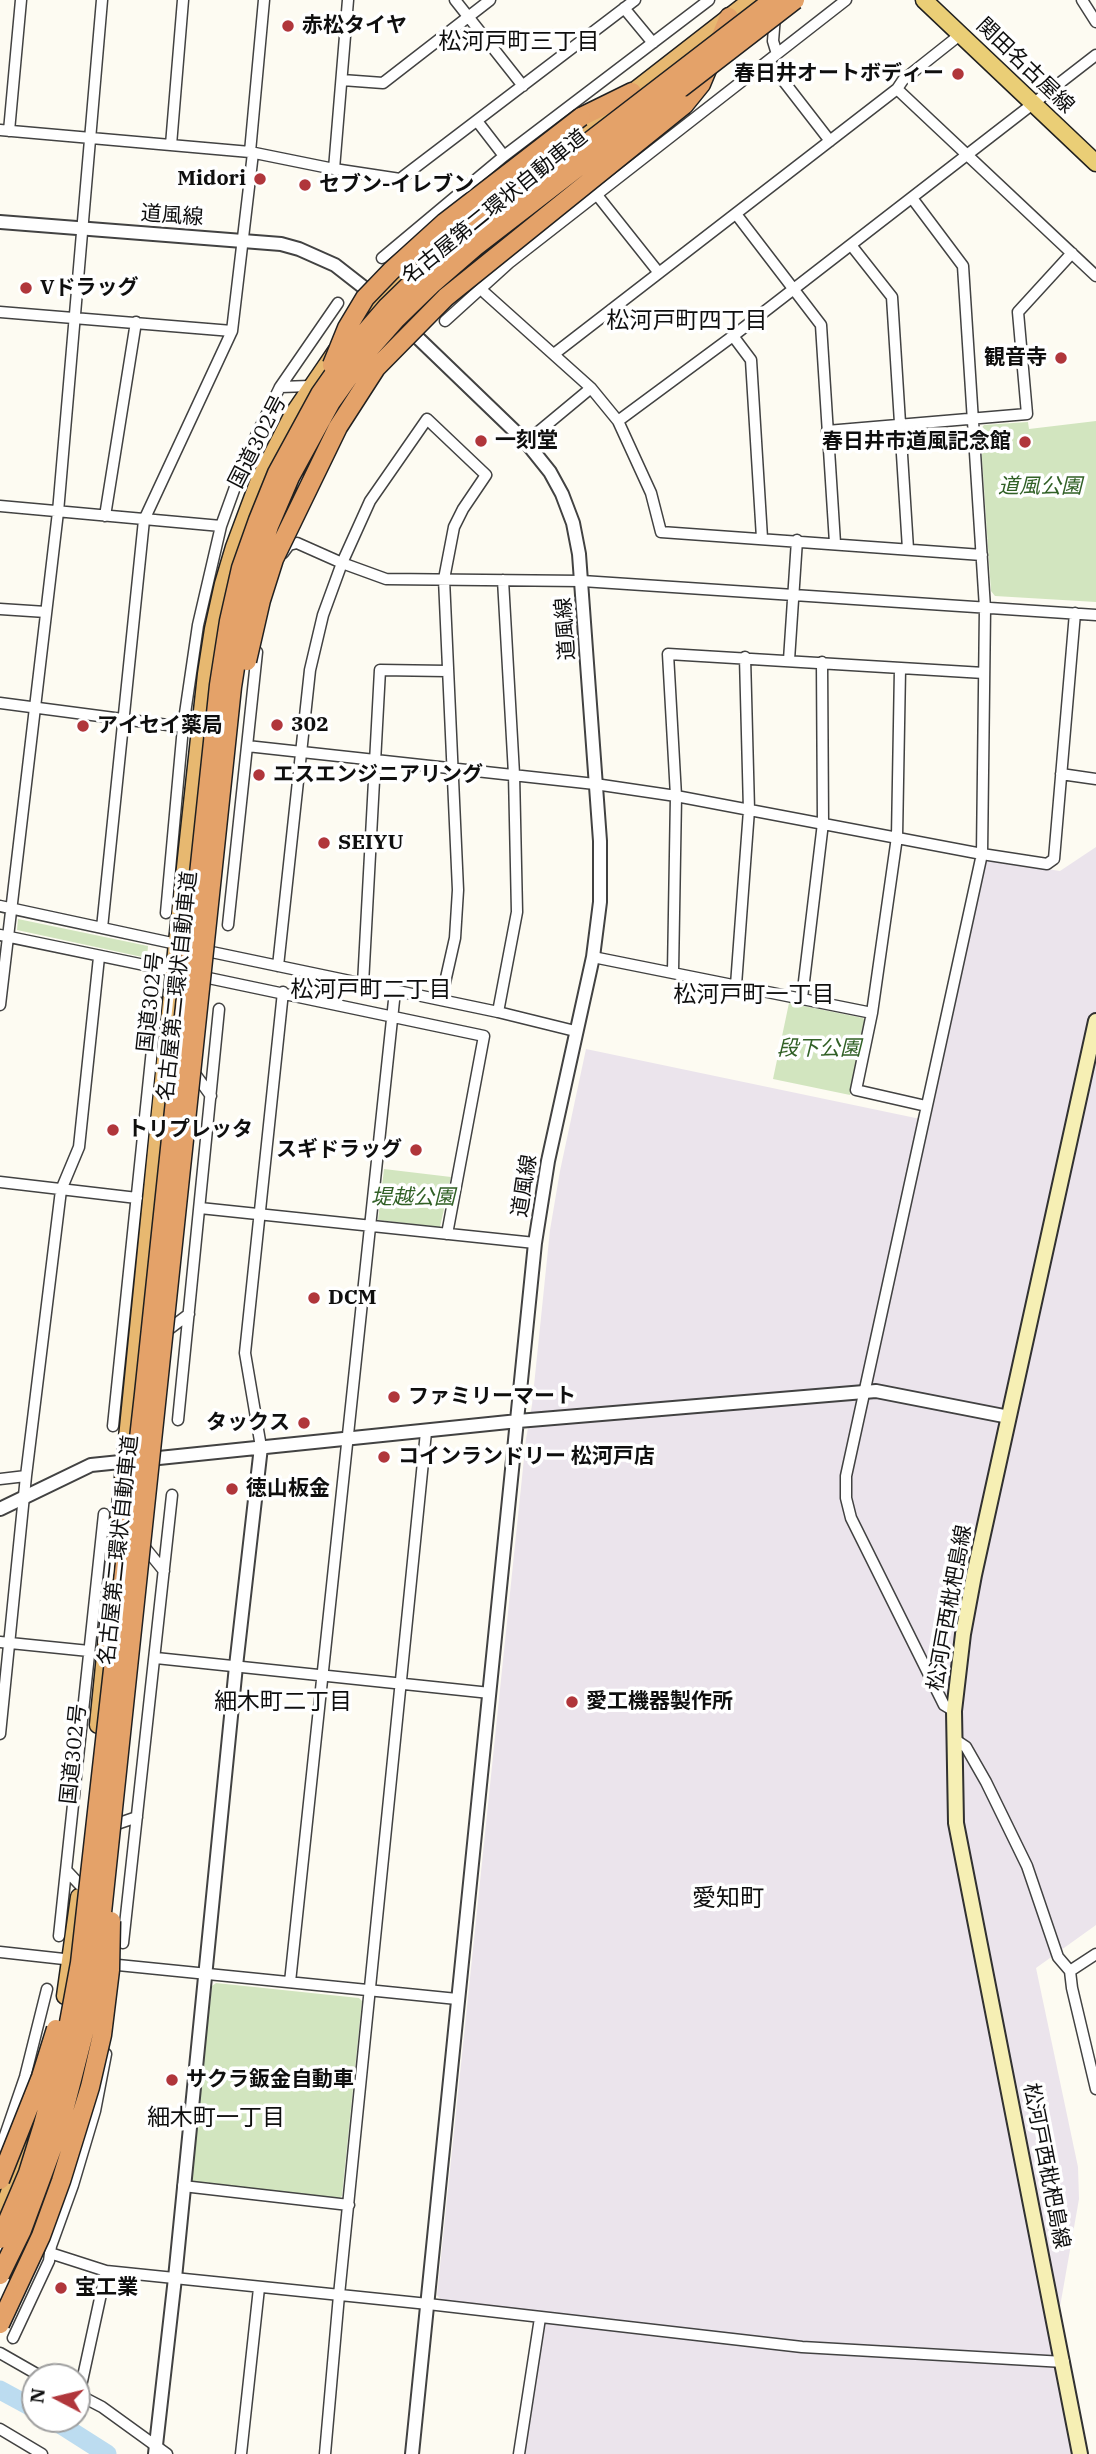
<!DOCTYPE html>
<meta charset="utf-8">
<style>
body{margin:0}
#map{position:relative;width:1096px;height:2454px;overflow:hidden;background:#fdfbf2;font-family:"IBM Plex Serif",serif}
canvas{display:block}
.north{position:absolute;left:21px;top:2363px;width:70px;height:70px;box-sizing:border-box;background:#fff;border:2px solid #9f9f9f;border-radius:50%;rotate:277deg;font-size:19px;font-weight:700;line-height:28px;text-align:center;color:#0f0f0f}
.north::after{content:'';display:block;margin:auto;width:24px;height:32px;background:#b0363b;clip-path:polygon(50% 0,100% 100%,50% 72%,0 100%)}
</style>
<div id="map">
<canvas width="1096" height="2454"></canvas>
<div class="north">N</div>
</div>
<script>
const g = document.querySelector('canvas').getContext('2d');
g.lineJoin = 'round';
function paint(path, color) { g.fillStyle = color; g.fill(path, 'evenodd'); }
const toPath = rows => new Path2D(rows.map(r => 'M' + r).join(''));
function trace(path, color, width, dash) { g.strokeStyle = color; g.lineWidth = width; g.lineCap = dash ? 'butt' : 'round'; g.setLineDash(dash || []); g.stroke(path); }
function label(font, color, halo, rows, align = 'center') {
  g.font = font + ' "IBM Plex Serif","Noto Sans JP",serif'; g.lineWidth = 7; g.setLineDash([]); g.textBaseline = 'middle'; g.strokeStyle = halo; g.fillStyle = color; for (const [text, x, y, turn = 0] of rows) {
    g.save(); g.translate(x, y); g.rotate((+turn || 0) * Math.PI / 180); g.textAlign = isNaN(turn) ? turn : align; if (halo) g.strokeText(text, 0, 0); g.fillText(text, 0, 0); g.restore();
  }
}
paint(toPath([
 [1096,847,1096,1925,1036,1968,1078,2167,1079,2199,1052,2352,1074,2454,523,2454,545,2312,441,2300,437,2295,526,1439,532,1405,550,1230,560,1171,586,1049,930,1121,986,862,990,860,1060,871]
]), '#ebe4ec');
paint(toPath([
 [1096,421,1096,602,995,596,991,591,980,430,984,425,1028,422,1029,429],
 [18,919,148,946,147,958,17,930],
 [789,1003,863,1018,866,1021,850,1095,773,1079],
 [384,1169,451,1177,440,1227,378,1220],
 [216,1983,359,1998,362,2001,342,2196,338,2199,190,2181,212,1986]
]), '#d2e5bf');
trace(toPath([
 [0,2390,35,2409],
 [52,2419,107,2454]
]), '#bcdcf0', 19);
const minor = toPath([
 [455,0,523,86],
 [1082,0,1096,22],
 [624,8,653,43],
 [775,16,773,41,777,54],
 [768,61,830,141],
 [342,80,383,83,490,0],
 [897,89,903,80,961,34],
 [477,121,504,156],
 [0,130,250,152,334,169,400,179,635,0],
 [9,131,21,0],
 [171,145,183,0],
 [250,152,264,0],
 [334,169,348,0],
 [597,195,659,273],
 [912,198,963,266,985,608,982,854,846,1476,846,1498,851,1518,944,1705,954,1711],
 [736,214,821,325,835,543],
 [851,245,892,297,908,549],
 [382,258,504,156,709,0],
 [485,293,591,388,618,421,651,493,661,532,982,555],
 [0,312,232,331],
 [445,321,509,263,846,0],
 [733,336,751,360,762,538],
 [554,354,897,89,1096,276],
 [280,387,310,386],
 [618,421,733,336,1096,55],
 [827,431,1027,414,1018,312,1072,253],
 [526,442,591,388],
 [0,506,221,526],
 [105,516,136,322],
 [283,553,289,545,297,543,342,563,386,579,582,581,1096,615],
 [0,609,46,612],
 [789,660,797,540],
 [900,669,897,837,872,1013,856,1090,926,1106],
 [0,703,183,727],
 [247,746,595,784,676,796,982,854,1047,864,1054,859,1075,613],
 [1061,774,1096,779],
 [0,906,181,945],
 [166,913,183,727,198,625,221,526,247,454,280,387,338,303],
 [228,925,257,652],
 [102,928,144,520,232,331,253,153],
 [0,935,178,972],
 [202,950,498,1012,575,1031],
 [593,957,872,1013],
 [278,966,310,670,323,615,342,563,370,501,427,419,486,475,463,509,454,527,444,579,458,890,455,938,441,1000],
 [673,972,676,796,668,654,984,673],
 [199,976,484,1036,447,1234],
 [363,984,380,670,447,671],
 [736,985,749,810,745,657],
 [802,998,823,823,822,662],
 [0,1005,58,512,102,0],
 [498,1012,517,912,514,774,503,580],
 [193,1071,211,1096],
 [0,1182,137,1198],
 [200,1208,535,1243],
 [164,1333,189,1314],
 [178,1420,219,1009],
 [113,1426,157,1001],
 [261,1447,245,1353,283,992],
 [0,1479,26,1476],
 [142,1544,164,1571],
 [0,1642,89,1651],
 [156,1658,490,1693],
 [0,1734,26,1476,61,1190,79,1147,99,957],
 [954,1739,966,1747,986,1782,1027,1866,1058,1957,1070,1971],
 [108,1827,137,1817],
 [66,1870,80,1885],
 [59,1936,104,1514],
 [123,1943,172,1495],
 [0,1952,73,1960],
 [1096,1954,1070,1971,1072,1988,1096,2089],
 [108,1964,457,1999],
 [290,1982,395,991],
 [0,2150,25,2077,47,1989],
 [183,2186,349,2205],
 [50,2253,106,2271,428,2304,802,2347,1064,2362],
 [13,2338,49,2261,51,2246,73,2185,95,2111,106,2054],
 [0,2353,42,2377],
 [77,2394,102,2407,167,2454],
 [79,2395,106,2271],
 [0,2429,42,2454],
 [241,2454,259,2288],
 [325,2454,339,2295,426,1432],
 [519,2454,540,2318]
]);
const tertiary = toPath([
 [0,222,281,244,299,249,335,265,376,297],
 [391,312,526,442,550,472,562,494,573,523,579,554,600,841,600,902,593,957,548,1161,535,1243,412,2454],
 [0,1509,91,1465,518,1421,876,1391,1009,1417],
 [155,2454,175,2278,236,1666,261,1447]
]);
const secondary = toPath([
 [1080,2454,956,1823,954,1711,963,1634,974,1575,1096,1021]
]);
const primary = toPath([
 [924,0,1096,163]
]);
const trunk = toPath([
 [352,330,404,274,450,234,751,0],
 [98,1725,179,923,206,674,213,629,223,584,234,547,259,480,293,414,336,351],
 [65,1996,79,1897],
 [0,2217,38,2113]
]);
const motorway = toPath([
 [684,105,701,84,729,17],
 [581,117,632,92]
]);
trace(minor, '#424242', 13);
trace(tertiary, '#424242', 16);
trace(secondary, '#313131', 18);
trace(primary, '#202020', 19);
trace(trunk, '#202020', 19);
trace(motorway, '#202020', 21);
trace(minor, '#fff', 10);
trace(tertiary, '#fff', 12);
trace(secondary, '#f6efb4', 14);
trace(primary, '#eace76', 16);
trace(trunk, '#e7b870', 16);
trace(motorway, '#e4a269', 18);
const motorwayBridge = toPath([
 [332,365,347,328,365,298,391,271,445,222,581,117],
 [247,661,261,600,274,559,338,427,376,368,446,297,684,105],
 [0,2180,41,2077,56,2029],
 [0,2239,28,2173,43,2125,68,2028,80,1963,144,1394,219,685,229,621,241,568,258,520,277,473,320,394,355,344,387,307,422,273,468,235,773,0],
 [0,2275,22,2230,59,2130,86,2025,96,1969,232,687,242,623,255,571,269,526,290,477,331,402,366,353,396,319,431,285,475,247,795,0],
 [0,2324,41,2236,61,2181,90,2087,102,2035,110,1970,111,1921]
]);
trace(motorwayBridge, '#202020', 21, []);
trace(motorwayBridge, '#e4a269', 18);
for (const [x, y, r, color] of [
 [288,26,7,"#b0363b"],
 [958,74,7,"#b0363b"],
 [260,179,7,"#b0363b"],
 [305,185,7,"#b0363b"],
 [26,288,7,"#b0363b"],
 [1061,358,7,"#b0363b"],
 [481,441,7,"#b0363b"],
 [1025,442,7,"#b0363b"],
 [277,725,7,"#b0363b"],
 [83,726,7,"#b0363b"],
 [259,775,7,"#b0363b"],
 [324,843,7,"#b0363b"],
 [113,1130,7,"#b0363b"],
 [416,1150,7,"#b0363b"],
 [314,1298,7,"#b0363b"],
 [394,1397,7,"#b0363b"],
 [304,1423,7,"#b0363b"],
 [384,1457,7,"#b0363b"],
 [232,1489,7,"#b0363b"],
 [572,1702,7,"#b0363b"],
 [172,2080,7,"#b0363b"],
 [61,2288,7,"#b0363b"]
]) { const dot = new Path2D(); dot.arc(x, y, r, 0, 2 * Math.PI); g.fillStyle = color; g.fill(dot); trace(dot, '#fff', 2.5); }
label('bold 21px', '#0f0f0f', '#fff', [
 ["赤松タイヤ",302,26],
 ["春日井オートボディー",944,74,"right"],
 ["Midori",246,179,"right"],
 ["セブン-イレブン",319,185],
 ["Vドラッグ",40,288],
 ["観音寺",1047,358,"right"],
 ["一刻堂",495,441],
 ["春日井市道風記念館",1011,442,"right"],
 ["302",291,725],
 ["アイセイ薬局",97,726],
 ["エスエンジニアリング",273,775],
 ["SEIYU",338,843],
 ["トリプレッタ",127,1130],
 ["スギドラッグ",402,1150,"right"],
 ["DCM",328,1298],
 ["ファミリーマート",408,1397],
 ["タックス",290,1423,"right"],
 ["コインランドリー 松河戸店",398,1457],
 ["徳山板金",246,1489],
 ["愛工機器製作所",586,1702],
 ["サクラ鈑金自動車",186,2080],
 ["宝工業",75,2288]
], 'left');
label('21px', '#0f0f0f', '#fff', [
 ["関田名古屋線",1025,66,44],
 ["名古屋第二環状自動車道",495,207,-39],
 ["道風線",172,216,4],
 ["国道302号",258,442,-63],
 ["道風線",566,629,-94],
 ["名古屋第二環状自動車道",178,986,-84],
 ["国道302号",151,1002,-84],
 ["道風線",525,1186,-81],
 ["名古屋第二環状自動車道",119,1550,-84],
 ["松河戸西枇杷島線",950,1608,-80],
 ["国道302号",74,1754,-84],
 ["松河戸西枇杷島線",1046,2166,79]
]);
label('italic 21px', '#316026', '#fff', [
 ["道風公園",1040,487],
 ["段下公園",819,1049],
 ["堤越公園",413,1198]
]);
label('23px', '#0f0f0f', '#fff', [
 ["松河戸町三丁目",519,42],
 ["松河戸町四丁目",687,321],
 ["松河戸町二丁目",371,990],
 ["松河戸町一丁目",754,995],
 ["細木町二丁目",283,1702],
 ["細木町一丁目",216,2118]
]);
label('24px', '#0f0f0f', '#fff', [
 ["愛知町",728,1899]
]);
</script>
